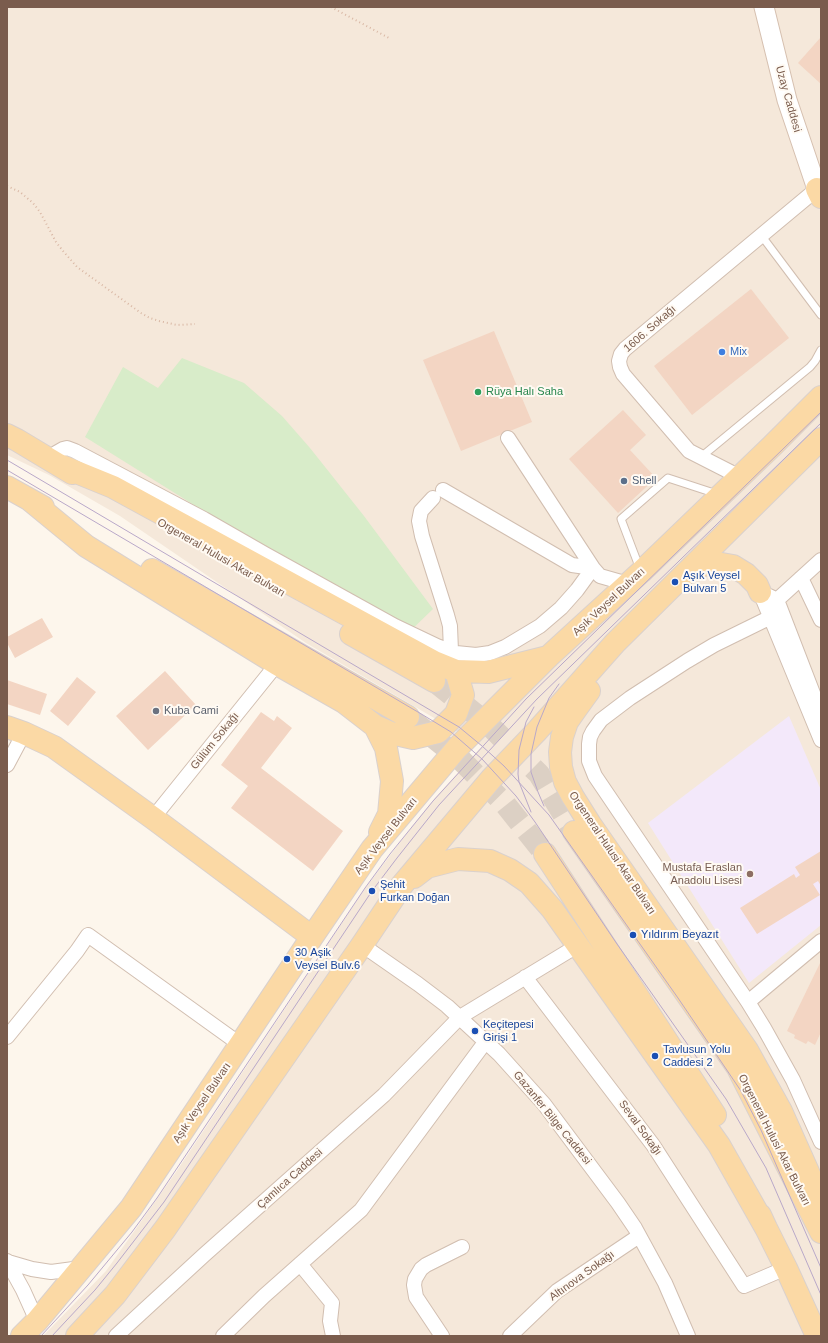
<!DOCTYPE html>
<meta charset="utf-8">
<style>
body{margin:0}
#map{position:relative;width:828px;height:1343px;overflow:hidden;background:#fdf6ec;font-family:Helvetica,sans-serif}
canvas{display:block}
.frame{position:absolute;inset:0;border:8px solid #7a5c4d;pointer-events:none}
</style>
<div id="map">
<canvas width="828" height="1343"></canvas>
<div class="frame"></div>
</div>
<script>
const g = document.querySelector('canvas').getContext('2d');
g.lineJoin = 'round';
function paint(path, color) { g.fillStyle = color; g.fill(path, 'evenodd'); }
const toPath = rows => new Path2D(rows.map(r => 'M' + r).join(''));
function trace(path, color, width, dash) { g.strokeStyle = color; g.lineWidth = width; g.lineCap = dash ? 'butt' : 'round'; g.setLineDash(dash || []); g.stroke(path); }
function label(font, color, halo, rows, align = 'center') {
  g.font = font + ' Helvetica,sans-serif'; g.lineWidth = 4; g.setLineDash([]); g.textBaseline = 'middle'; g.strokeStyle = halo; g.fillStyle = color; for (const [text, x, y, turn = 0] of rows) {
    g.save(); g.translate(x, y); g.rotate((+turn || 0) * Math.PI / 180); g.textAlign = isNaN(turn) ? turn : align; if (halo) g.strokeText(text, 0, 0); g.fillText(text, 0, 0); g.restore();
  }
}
paint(toPath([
 [7,7,821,7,821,1336,43,1336,106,1271,176,1172,364,890,413,825,435,798,482,746,306,643,120,516,49,475,7,455]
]), '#f5e8da');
paint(toPath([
 [789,716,821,790,821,925,749,983,648,823]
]), '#f3e8fa');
paint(toPath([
 [182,358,244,383,282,416,310,448,364,516,433,609,405,636,236,533,186,500,85,437,123,367,158,388]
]), '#d8ecc9');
paint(toPath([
 [821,37,821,84,798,63],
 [751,289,789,338,692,415,654,366],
 [494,331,532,422,461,451,423,360],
 [623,410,646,435,630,450,656,478,618,513,569,459],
 [42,618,53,637,15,658,7,643,7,637],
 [165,671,196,705,148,750,116,716],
 [77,677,96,692,68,726,50,711],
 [7,680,47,694,40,715,7,704],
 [261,712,274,721,277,716,292,728,261,768,343,831,313,871,231,808,248,786,221,765],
 [821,851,821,886,818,881,813,884,820,895,757,934,740,908,794,874,796,878,800,875,795,867],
 [821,961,821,1032,815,1045,808,1041,806,1044,794,1038,795,1035,787,1031]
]), '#f3d5c3');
trace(toPath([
 [434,681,489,725,539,774,574,832],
 [408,717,459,758,505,804,545,854]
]), '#dcd0c4', 22, [22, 11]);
const lane = toPath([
 [761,235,821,315],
 [701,457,810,367,815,361,821,350],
 [640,569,621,519,668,478,717,494]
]);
const street = toPath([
 [51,460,56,453,63,449,67,448,75,451,204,519,265,554,395,626,437,646,456,653,476,655,490,653,505,647,540,626,561,608,577,590,593,568,508,438],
 [740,477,689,451,623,374,620,367,619,361,621,354,625,349,817,189],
 [443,490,572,565,593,568,600,576,628,584],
 [433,498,421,511,419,521,422,536,447,615,450,626,451,651],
 [801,578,821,620],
 [760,592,821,740],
 [769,596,777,600,821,560],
 [777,600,821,714],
 [771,617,714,645,687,661,630,698,601,720,593,731,590,737,589,744,589,761,595,776,748,1002,764,1028,793,1080,821,1142],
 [7,765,24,733],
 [153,818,277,664],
 [362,945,418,984,447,1006,499,1054,544,1104,618,1203,635,1228,665,1283,688,1336],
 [525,977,653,1145,744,1286,786,1268],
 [748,1002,821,941],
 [7,1037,77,951,88,935,241,1045],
 [7,1261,23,1290,37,1321],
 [8,1262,32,1269,51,1272,81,1268],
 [300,1264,332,1303,330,1321,333,1336],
 [116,1336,204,1255,384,1095,460,1017,577,946],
 [223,1336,264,1296,361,1210,486,1041],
 [442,1336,416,1297,414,1285,415,1279,421,1269,426,1265,462,1247],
 [510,1336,557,1291,639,1236]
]);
const secondary = toPath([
 [764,7,787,100,817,189]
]);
const primary = toPath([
 [817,189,821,197],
 [7,435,17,440,72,473],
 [59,465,113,487,434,662,456,671,488,672,548,657],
 [7,487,43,507],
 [30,500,86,546,277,664,344,702,375,726,386,748,392,781,389,814,380,832],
 [691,569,707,564,716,563,733,566,746,574,757,585,760,592],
 [152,570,408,717],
 [351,634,434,681],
 [589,691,576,709,567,722,562,737,560,752,561,767,565,782,573,797,590,824,747,1050,781,1111,821,1201],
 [375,726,391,733,413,738,438,732,456,714,463,695,456,671],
 [7,727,24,733,54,747,153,818,312,937],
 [574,832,738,1068,821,1232],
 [545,854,715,1115],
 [414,877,427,867,458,859,490,861,510,870,529,883,552,909,719,1145,766,1228],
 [760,1215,766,1228,786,1268,817,1336],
 [22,1336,37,1321,131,1208,312,937,372,849,457,748,548,657,641,572,772,446,821,397],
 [77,1336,115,1295,165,1229,362,945,402,885,492,778,536,732,615,643,821,439]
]);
trace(lane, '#d1beb0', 9);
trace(street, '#d1beb0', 16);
trace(secondary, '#d6c0b0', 21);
trace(primary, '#dad1cd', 24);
trace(toPath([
 [331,7,389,38],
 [7,186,20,192,33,203,40,212,56,242,63,251,77,267,141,313,150,318,159,321,177,325,195,324]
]), '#d9b8a5', 2, [1, 3]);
trace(lane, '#fff', 7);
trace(street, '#fff', 14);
trace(secondary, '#fff', 19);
trace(primary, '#fbd9a5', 22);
trace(toPath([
 [7,460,425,707,459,727,482,746,504,766,549,815,678,998,741,1091,761,1130,821,1268],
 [7,470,423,715,451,732,482,759,516,796,535,822,617,944,726,1099,766,1168,821,1295],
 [544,806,538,792,531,772,531,754,537,727,549,698,559,684],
 [531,812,519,782,518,774,519,750,526,722,534,707],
 [41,1336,88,1285,132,1232,157,1198,365,888,390,854,433,801,526,699,821,412],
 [52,1336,95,1290,117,1263,164,1202,372,891,397,858,439,805,537,699,821,423]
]), '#b9a8c9', 1);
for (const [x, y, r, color] of [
 [722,352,4,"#3f7fe0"],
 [478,392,4,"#2e9e5b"],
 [624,481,4,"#5c6f8a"],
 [675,582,4,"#1a4fb4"],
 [156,711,4,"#6b7280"],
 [750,874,4,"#8d6e63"],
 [372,891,4,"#1a4fb4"],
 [633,935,4,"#1a4fb4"],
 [287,959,4,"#1a4fb4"],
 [475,1031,4,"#1a4fb4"],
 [655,1056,4,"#1a4fb4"]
]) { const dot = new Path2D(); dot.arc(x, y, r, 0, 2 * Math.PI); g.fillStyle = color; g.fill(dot); trace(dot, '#fffaf3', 1.5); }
label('11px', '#7a5c4d', '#fffaf3', [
 ["Uzay Caddesi",788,99,74],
 ["1606. Sokağı",650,329,-41],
 ["Orgeneral Hulusi Akar Bulvarı",221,558,30],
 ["Aşık Veysel Bulvarı",609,602,-43],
 ["Gülüm Sokağı",215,741,-51],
 ["Aşık Veysel Bulvarı",386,836,-52],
 ["Orgeneral Hulusi Akar Bulvarı",612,853,56],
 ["Aşık Veysel Bulvarı",202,1103,-56],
 ["Gazanfer Bilge Caddesi",552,1118,51],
 ["Seval Sokağı",640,1128,54],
 ["Orgeneral Hulusi Akar Bulvarı",774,1140,63],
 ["Çamlıca Caddesi",290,1179,-42],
 ["Altınova Sokağı",582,1276,-36]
]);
label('11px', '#366cbe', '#fffaf3', [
 ["Mix",730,352]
], 'left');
label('11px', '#27864d', '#fffaf3', [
 ["Rüya Halı Saha",486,392]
], 'left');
label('11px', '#4e5e75', '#fffaf3', [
 ["Shell",632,481]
], 'left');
label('11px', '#164399', '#fffaf3', [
 ["Aşık Veysel",683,576],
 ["Bulvarı 5",683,589],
 ["Şehit",380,885],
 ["Furkan Doğan",380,898],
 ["Yıldırım Beyazıt",641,935],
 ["30 Aşik",295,953],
 ["Veysel Bulv.6",295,966],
 ["Keçitepesi",483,1025],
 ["Girişi 1",483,1038],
 ["Tavlusun Yolu",663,1050],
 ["Caddesi 2",663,1063]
], 'left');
label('11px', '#5b616d', '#fffaf3', [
 ["Kuba Cami",164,711]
], 'left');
label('11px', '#785e54', '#fffaf3', [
 ["Mustafa Eraslan",742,868],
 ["Anadolu Lisesi",742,881]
], 'right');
</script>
